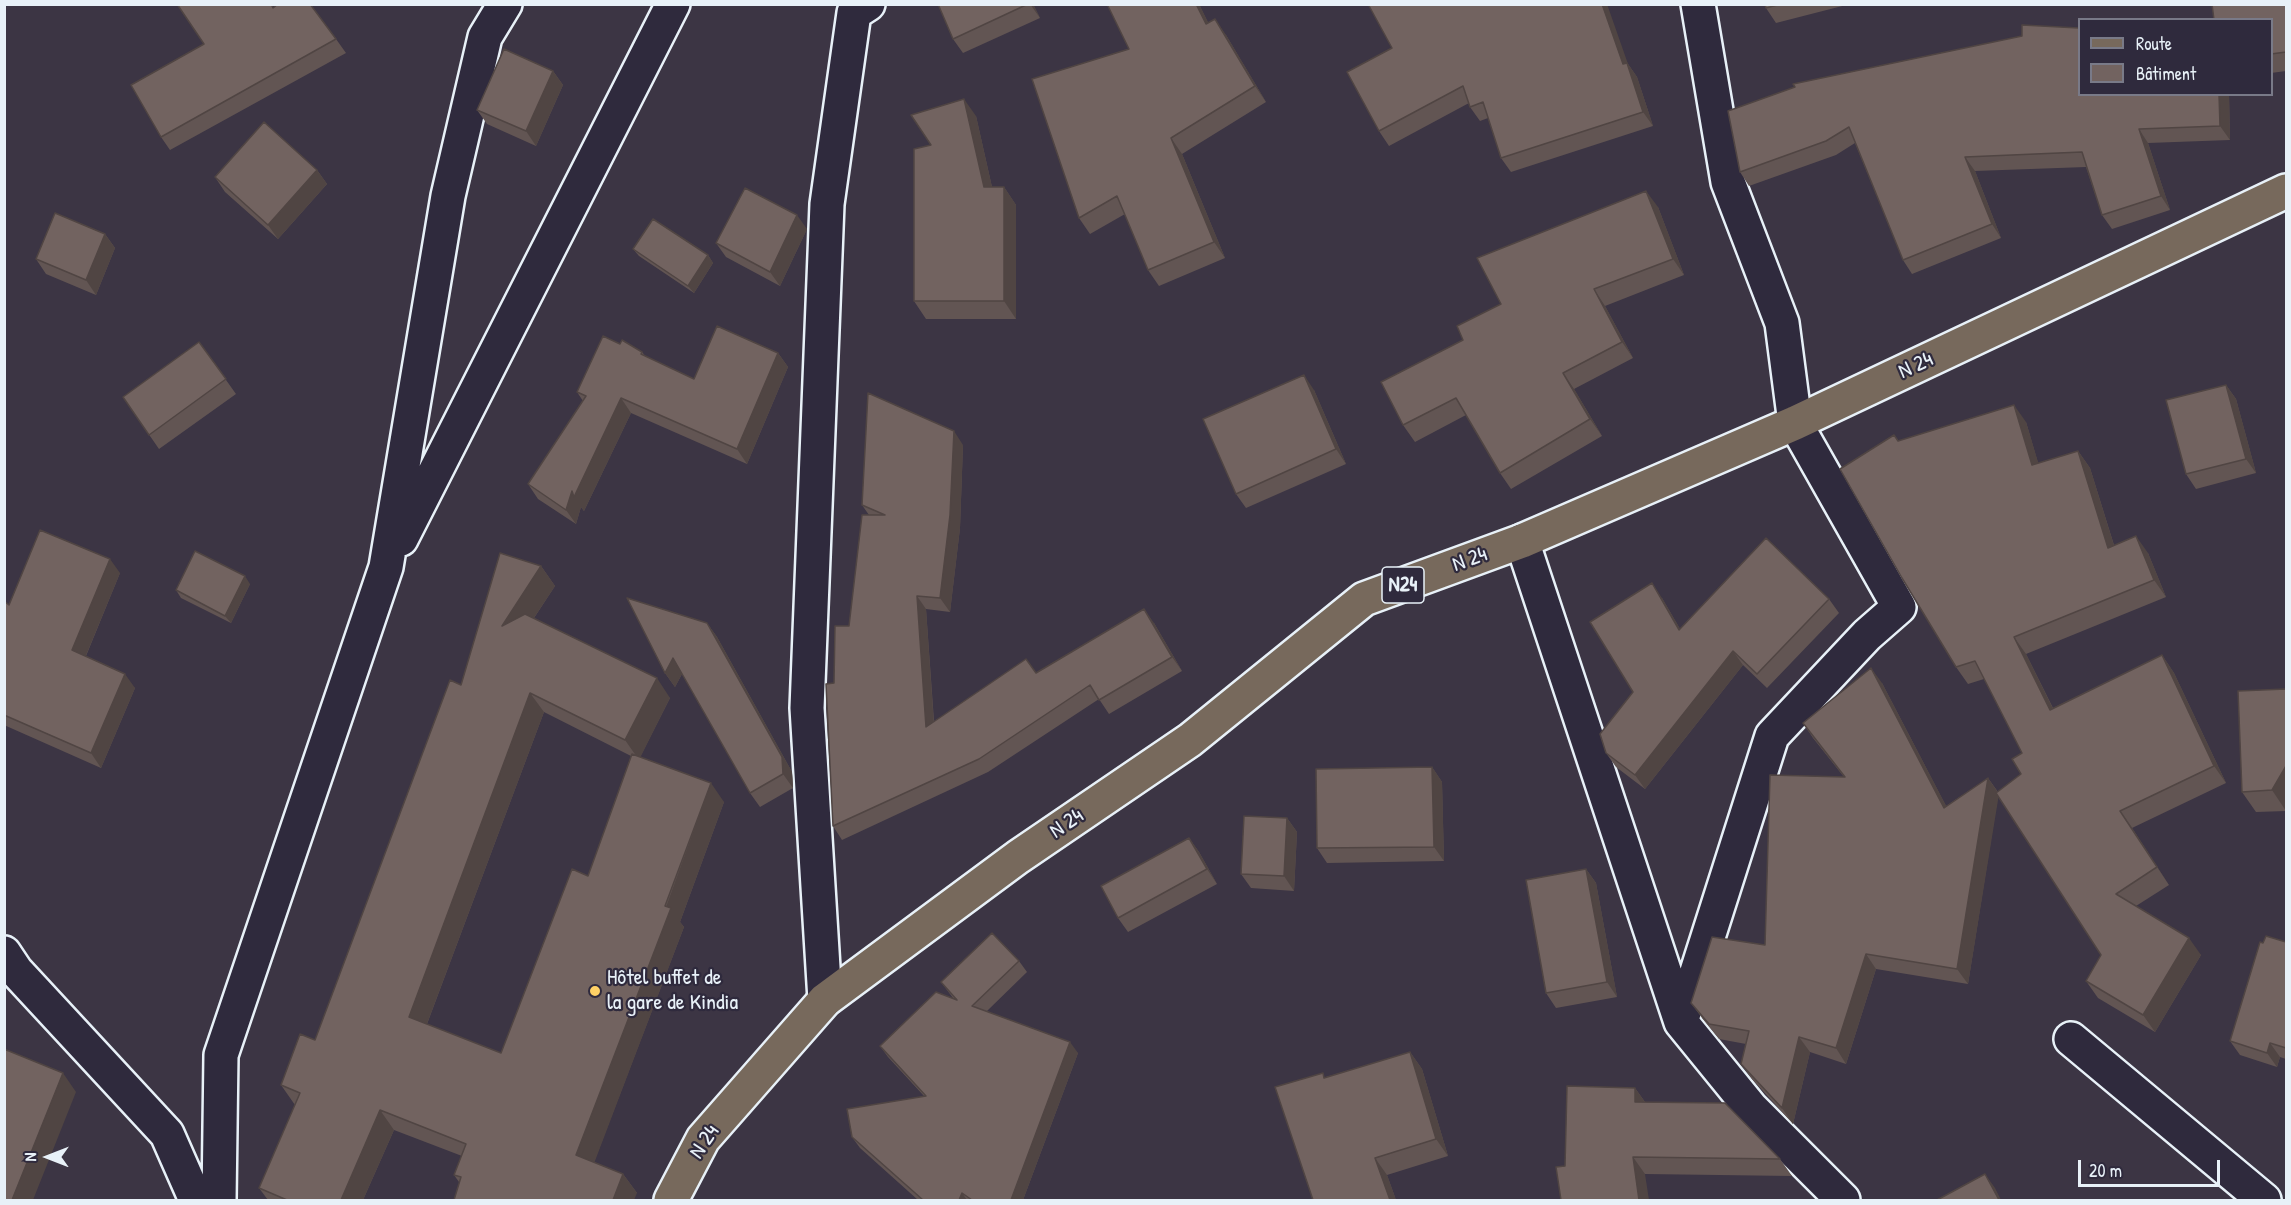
<!DOCTYPE html>
<meta charset="utf-8">
<style>
body{margin:0}
#map{position:relative;width:2291px;height:1205px;overflow:hidden;background:#3c3544;font-family:"Patrick Hand",sans-serif}
canvas{display:block}
.frame{position:absolute;inset:0;border:6px solid #e8f1f8;pointer-events:none}
.legend{position:absolute;left:2078px;top:18px;width:195px;height:78px;box-sizing:border-box;background:#2f2a3d;border:2px solid #797a88;margin:0;padding:8px 10px;list-style:none;font-size:18px;color:#e8f1f8}
.legend li{display:flex;align-items:center;gap:12px;height:30px}
.legend b{width:30px;border:2px solid #797a88}
.north{position:absolute;left:18px;top:1127px;width:60px;height:60px;-webkit-text-stroke:4px #2f2a3d;paint-order:stroke;rotate:270deg;font-size:16px;font-weight:700;line-height:24px;text-align:center;color:#e8f1f8}
.north::after{content:'';display:block;margin:auto;width:21px;height:27px;background:#e8f1f8;clip-path:polygon(50% 0,100% 100%,50% 72%,0 100%)}
.scale{position:absolute;left:2078px;top:1160px;width:142px;height:27px;box-sizing:border-box;border:3px solid #e8f1f8;border-top:0;padding-left:8px;font-size:18px;line-height:21px;white-space:nowrap;color:#e8f1f8;-webkit-text-stroke:4px #2f2a3d;paint-order:stroke}
</style>
<div id="map">
<canvas width="2291" height="1205"></canvas>
<div class="frame"></div>
<ul class="legend">
<li><b style="height:8px;background:#77695c"></b>Route</li>
<li><b style="height:16px;background:#726360"></b>Bâtiment</li>
</ul>
<div class="north">N</div>
<div class="scale">20 m</div>
</div>
<script>
const g = document.querySelector('canvas').getContext('2d');
g.lineJoin = 'round';
const toPath = rows => new Path2D(rows.map(r => 'M' + r).join(''));
function trace(path, color, width, dash) { g.strokeStyle = color; g.lineWidth = width; g.lineCap = dash ? 'butt' : 'round'; g.setLineDash(dash || []); g.stroke(path); }
function paint(path, color) { g.fillStyle = color; g.fill(path, 'evenodd'); }
function label(font, color, halo, rows, align = 'center') {
  g.font = font + ' "Patrick Hand",sans-serif'; g.lineWidth = 4.5; g.setLineDash([]); g.textBaseline = 'middle'; g.strokeStyle = halo; g.fillStyle = color; for (const [text, x, y, turn = 0] of rows) {
    g.save(); g.translate(x, y); g.rotate((+turn || 0) * Math.PI / 180); g.textAlign = isNaN(turn) ? turn : align; if (halo) g.strokeText(text, 0, 0); g.fillText(text, 0, 0); g.restore();
  }
}
const street = toPath([
 [401,539,673,4],
 [1522,541,1681,1022,1751,1108,1843,1200],
 [4,953,16,971,167,1134,196,1200],
 [825,1000,807,708,827,204,854,13,868,4],
 [1681,1022,1772,736,1867,635,1899,607,1795,423,1782,323,1728,182,1698,4],
 [2071,1039,2264,1200],
 [219,1200,221,1055,386,567,448,196,485,37,505,4]
]);
const primary = toPath([
 [671,1200,703,1139,825,1000,1018,857,1190,740,1364,599,1522,541,1795,423,2286,191]
]);
trace(street, '#e8f1f8', 38);
trace(primary, '#e8f1f8', 38);
trace(street, '#2f2a3d', 33);
trace(primary, '#77695c', 33);
paint(toPath([
 [938,4,1033,4,1040,18,963,53,953,39],
 [1107,4,1199,4,1208,23,1226,35,1266,102,1182,154,1225,258,1159,286,1148,270,1125,214,1090,234,1079,218,1129,49],
 [1765,4,1850,4,1776,23,1766,8],
 [2286,4,2286,71,2271,73,2271,20],
 [273,8,336,39,346,53,170,150,161,137],
 [1628,64,1637,77,1653,126,1511,172,1501,158,1488,118,1480,121,1470,107,1469,103,1389,146,1379,131,1347,72],
 [553,71,563,85,536,146,487,124,477,110],
 [2229,94,2230,140,2148,143,2170,210,2112,229,2102,215,2086,167,1975,171,2001,238,1912,274,1903,260,1855,143,1836,155,1749,186,1740,172,1728,111],
 [976,116,992,187,1004,187,1016,205,1016,319,926,319,914,301,931,145],
 [317,170,327,184,278,239,225,192,215,177],
 [1658,207,1684,275,1605,306,1633,358,1574,389,1602,436,1511,489,1500,473,1466,415,1415,442,1403,425,1463,340],
 [807,229,780,286,726,257,716,243],
 [105,234,115,248,96,295,46,274,36,259],
 [633,249,708,255,713,263,694,293,639,256],
 [199,342,236,394,159,449,123,397],
 [620,344,642,352,646,357,694,379,778,353,788,367,747,464,631,413,584,511,581,507,576,524,538,499,528,484,583,401,577,392],
 [2226,385,2236,399,2256,473,2196,489,2186,474],
 [1314,390,1346,464,1246,508,1236,494],
 [2026,422,2038,463,2078,451,2090,468,2114,545,2148,553,2166,597,2026,654,2053,708,2162,655,2174,673,2226,783,2132,828,2169,885,2136,906,2201,955,2155,1032,2098,998,2086,981,2101,955,1998,796,1968,984,1876,969,1846,1064,1810,1052,1793,1124,1752,1079,1741,1064,1746,1044,1719,1039,1702,1018,1691,1003,1765,945,1844,777,1813,738,1803,723,1882,683,1946,806,1988,778,1998,792,2021,774,2022,753,1984,679,1968,684,1956,667,1894,435,1899,441],
 [963,445,960,528,950,612,926,609,934,721,1036,673,1154,623,1182,671,1109,714,1099,699,988,772,842,840,833,826,834,683,849,626,869,515,862,505],
 [541,566,555,586,534,618,670,698,640,757,724,802,680,922,684,927,594,1162,623,1174,637,1193,459,1182,454,1175,462,1156,394,1130,363,1200,268,1200,259,1188,295,1105,281,1085,315,1040,461,685],
 [544,712,631,756,588,876,501,1053,427,1024],
 [120,573,86,656,135,688,101,768,4,725,4,601,9,605],
 [250,584,231,623,181,598,176,590],
 [1662,598,1680,629,1829,599,1839,613,1767,688,1743,665,1645,789,1616,767,1606,753,1633,692],
 [707,623,717,637,792,772,793,788,760,807,750,793,682,674,675,687,665,673],
 [2286,689,2286,811,2256,812,2242,792],
 [1432,767,1442,782,1444,861,1327,863,1317,848],
 [1287,818,1297,832,1294,891,1251,888,1241,874],
 [1189,838,1199,852,1217,884,1128,932,1118,918],
 [1586,869,1596,883,1617,997,1556,1008,1546,993],
 [2286,942,2286,1059,2280,1057,2277,1067,2240,1055,2230,1041,2263,943],
 [1019,961,1027,972,987,1011,1078,1053,1023,1200,918,1200,860,1148,852,1137,924,1096,888,1057,880,1046,953,998,941,982],
 [1410,1052,1422,1069,1448,1156,1387,1175,1396,1200,1326,1077],
 [1635,1088,1645,1102,1780,1159,1792,1176,1645,1174,1565,1166]
]), '#625553');
paint(toPath([
 [1030,4,1033,4,1040,18],
 [1196,4,1199,4,1217,40,1206,24],
 [1602,4,1607,4,1628,64,1637,77,1653,126,1643,112,1623,64],
 [1215,19,1226,35,1266,102,1255,86],
 [553,71,563,85,536,146,526,131],
 [2219,94,2229,94,2230,140,2220,126],
 [964,99,976,116,996,205,984,187],
 [2139,129,2148,143,2170,210,2161,196],
 [1171,138,1182,154,1225,258,1214,242],
 [1965,157,1975,171,2001,238,1992,224],
 [317,170,327,184,278,239,268,225],
 [1004,187,1016,205,1016,319,1004,301],
 [1646,191,1658,207,1684,275,1673,259],
 [797,215,807,229,780,286,770,272],
 [105,234,115,248,96,295,86,280],
 [708,255,713,263,694,293,688,286],
 [1594,289,1605,306,1633,358,1622,342],
 [778,353,788,367,747,464,737,449],
 [1563,373,1574,389,1602,436,1590,419],
 [1304,375,1314,390,1346,464,1336,449],
 [2226,385,2236,399,2256,473,2246,459],
 [621,398,631,413,584,511,581,507,576,524,566,510,572,491],
 [2014,405,2026,422,2044,482,2032,465],
 [954,431,963,445,960,528,950,612,940,598],
 [2078,451,2090,468,2120,565,2108,548],
 [2136,536,2148,553,2166,597,2154,580],
 [110,559,120,573,82,665,72,650],
 [541,566,555,586,516,645,502,626],
 [245,576,250,584,231,623,225,616],
 [1652,583,1662,598,1689,644,1679,630],
 [917,596,926,609,935,740,926,727],
 [1144,609,1154,623,1182,671,1172,657],
 [707,623,717,637,792,772,793,788,783,774],
 [2014,637,2026,654,2062,727,2050,710],
 [1733,651,1743,665,1645,789,1635,775],
 [2162,655,2174,673,2226,783,2214,766],
 [673,658,683,672,675,687,665,673],
 [1871,668,1882,683,1955,823,1944,808],
 [125,674,135,688,101,768,91,753],
 [657,678,670,698,639,760,625,740],
 [530,693,544,712,422,1037,409,1017],
 [2286,766,2286,811,2272,790],
 [1432,767,1442,782,1444,861,1434,847],
 [1988,778,1999,794,1968,984,1957,969],
 [711,783,724,802,680,922,684,927,590,1174,576,1155],
 [2120,811,2132,828,2169,885,2157,867],
 [1287,818,1297,832,1294,891,1284,876],
 [1189,838,1199,852,1217,884,1207,869],
 [1586,869,1596,883,1617,997,1607,982],
 [2189,938,2201,955,2155,1032,2143,1015],
 [1866,954,1876,969,1846,1064,1836,1048],
 [1799,1037,1810,1052,1793,1124,1782,1108],
 [1070,1042,1078,1053,1023,1200,1011,1200],
 [2270,1043,2280,1057,2277,1067,2267,1053],
 [1410,1052,1422,1069,1448,1156,1436,1139],
 [63,1073,76,1092,33,1200,12,1200],
 [1635,1088,1647,1105,1635,1102],
 [380,1110,394,1130,363,1200,341,1200],
 [1633,1157,1645,1174,1649,1200,1639,1200],
 [1375,1158,1387,1175,1396,1200,1390,1200],
 [623,1174,637,1193,634,1200,613,1200],
 [1985,1174,1995,1188,2001,1200,1999,1200],
 [962,1193,967,1200,959,1200]
]), '#504543');
const building = toPath([
 [177,4,271,4,273,8,278,4,310,4,336,39,161,137,131,85,204,44,177,4],
 [938,4,1028,4,953,39,938,4],
 [1107,4,1196,4,1206,24,1215,19,1255,86,1171,138,1214,242,1148,270,1117,196,1079,218,1032,79,1129,49,1107,4],
 [1368,4,1602,4,1623,64,1627,63,1643,112,1501,158,1483,102,1470,107,1463,86,1379,131,1347,72,1392,48,1368,4],
 [1765,4,1781,4,1766,8,1765,4],
 [2212,4,2286,4,2286,52,2271,54,2271,20,2214,20,2212,4],
 [2022,25,2079,28,2079,94,2219,94,2220,126,2139,129,2161,196,2102,215,2082,152,1965,157,1992,224,1903,260,1849,127,1826,141,1740,172,1728,111,1795,87,1793,84,2022,36,2022,25],
 [504,49,553,71,526,131,477,110,504,49],
 [964,99,984,187,1004,187,1004,301,914,301,914,149,931,145,911,115,964,99],
 [264,122,317,170,268,225,215,177,264,122],
 [745,188,797,215,770,272,716,243,745,188],
 [1646,191,1673,259,1594,289,1622,342,1563,373,1590,419,1500,473,1456,398,1403,425,1381,382,1463,340,1457,326,1501,304,1477,258,1646,191],
 [55,213,105,234,86,280,36,259,55,213],
 [653,219,708,255,688,286,633,249,653,219],
 [717,326,778,353,737,449,621,398,574,497,572,491,566,510,528,484,586,396,577,392,603,336,620,344,622,340,642,352,641,354,694,379,717,326],
 [199,342,226,379,149,435,123,397,199,342],
 [1304,375,1336,449,1236,494,1203,419,1304,375],
 [2226,385,2246,459,2186,474,2166,400,2226,385],
 [868,393,954,431,950,515,940,598,917,596,926,727,1026,659,1036,673,1144,609,1172,657,1099,700,1090,685,979,759,833,826,826,684,834,683,835,626,849,626,862,515,885,515,862,505,868,393],
 [2014,405,2032,465,2078,451,2108,548,2136,536,2154,580,2014,637,2050,710,2162,655,2214,766,2120,811,2157,867,2116,894,2189,938,2143,1015,2086,981,2101,955,1996,793,2021,774,2012,759,2022,753,1975,661,1956,667,1902,578,1840,469,1894,435,1898,441,2014,405],
 [40,530,110,559,72,650,125,674,91,753,4,715,4,601,9,605,40,530],
 [1766,538,1829,599,1757,674,1733,651,1635,775,1606,753,1600,734,1633,692,1590,622,1652,583,1679,630,1766,538],
 [195,551,245,576,225,616,176,590,195,551],
 [500,553,541,566,502,626,525,614,657,678,625,740,530,693,409,1017,501,1053,572,869,588,876,632,754,711,783,665,906,671,908,576,1155,623,1174,613,1200,454,1200,461,1177,454,1175,466,1144,380,1110,341,1200,287,1200,259,1188,300,1093,281,1085,300,1034,315,1040,450,680,461,685,500,553],
 [627,598,707,623,782,757,783,774,750,793,673,658,665,673,627,598],
 [1871,668,1944,808,1988,778,1957,969,1866,954,1836,1048,1799,1037,1782,1108,1741,1064,1749,1031,1709,1024,1691,1003,1712,937,1765,945,1770,775,1845,777,1803,723,1871,668],
 [2286,689,2286,766,2272,790,2242,792,2238,691,2286,689],
 [1432,767,1434,847,1317,848,1316,769,1432,767],
 [1244,816,1287,818,1284,876,1241,874,1244,816],
 [1189,838,1207,869,1118,918,1101,886,1189,838],
 [1586,869,1607,982,1546,993,1526,880,1586,869],
 [992,933,1019,961,972,1006,1070,1042,1011,1200,972,1200,962,1193,959,1200,923,1200,852,1137,847,1109,926,1096,880,1046,936,992,957,1000,941,982,992,933],
 [2266,936,2286,942,2286,1048,2270,1043,2267,1053,2230,1041,2260,942,2263,943,2266,936],
 [4,1049,63,1073,12,1200,4,1200,4,1049],
 [1410,1052,1436,1139,1375,1158,1390,1200,1313,1200,1275,1087,1323,1073,1324,1078,1410,1052],
 [1567,1086,1635,1088,1635,1102,1725,1103,1780,1159,1633,1157,1639,1200,1561,1200,1556,1167,1565,1166,1567,1086],
 [1985,1174,1999,1200,1937,1200,1985,1174]
]);
paint(building, '#726360');
trace(building, '#504543', 1.5);
for (const [x, y, r, color] of [
 [595,991,6,"#ffd166"]
]) { const dot = new Path2D(); dot.arc(x, y, r, 0, 2 * Math.PI); g.fillStyle = color; g.fill(dot); trace(dot, '#2f2a3d', 2); }
for (const [x, y, w] of [
 [1403,585,42]
]) { const box = new Path2D(); box.roundRect(x - w / 2, y - 18, w, 36, 4.5); g.fillStyle = '#2f2a3d'; g.fill(box); trace(box, '#e8f1f8', 1.5); }
label('bold 21px', '#e8f1f8', null, [
 ["N24",1403,585]
]);
label('22px', '#e8f1f8', '#2f2a3d', [
 ["N 24",1916,366,-25],
 ["N 24",1470,560,-20],
 ["N 24",1067,824,-34],
 ["N 24",705,1142,-56]
]);
label('22px', '#e8f1f8', '#2f2a3d', [
 ["Hôtel buffet de",607,978],
 ["la gare de Kindia",607,1003]
], 'left');
</script>
